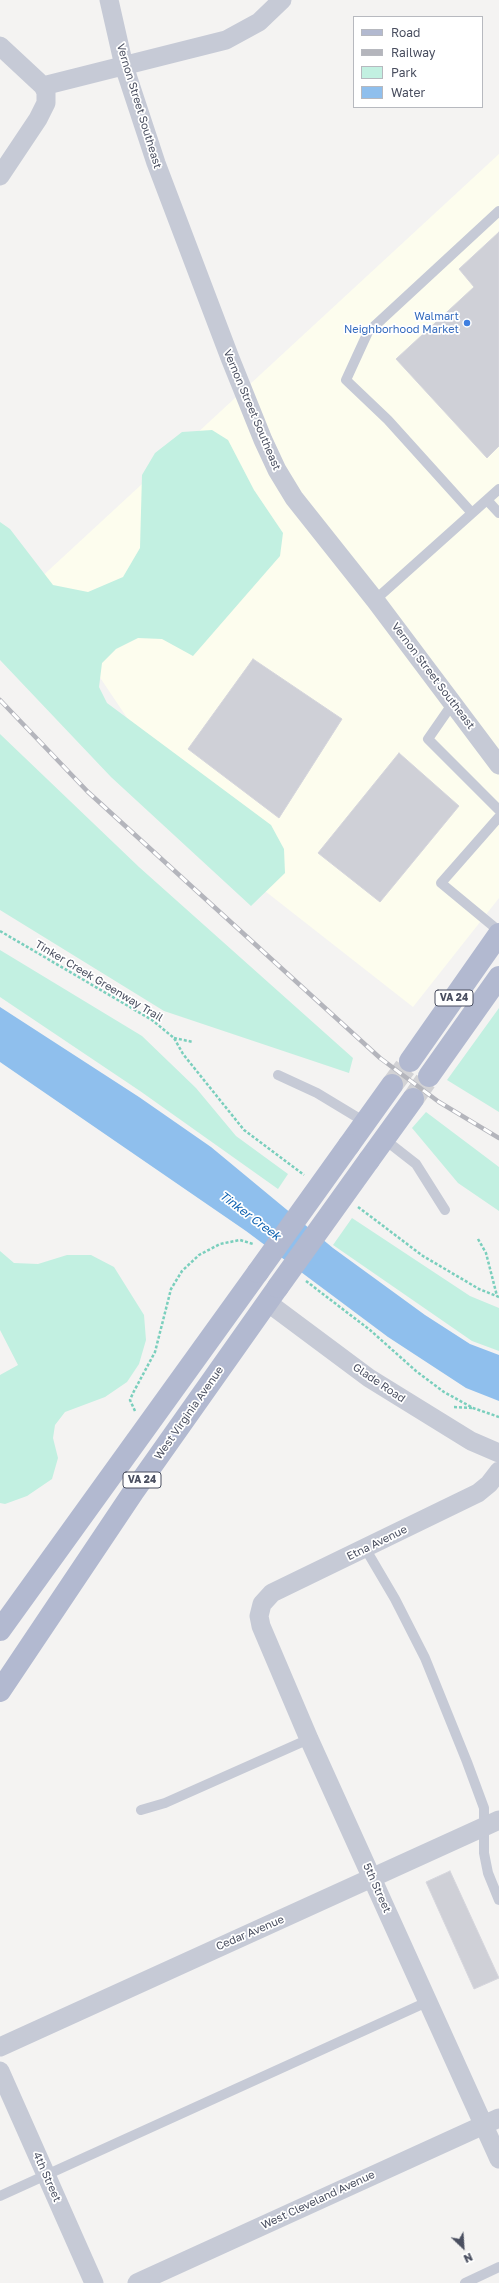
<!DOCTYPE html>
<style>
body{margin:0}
#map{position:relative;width:499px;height:2283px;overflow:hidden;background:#f4f3f2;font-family:"Golos Text",sans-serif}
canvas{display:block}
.legend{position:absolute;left:353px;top:16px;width:130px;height:92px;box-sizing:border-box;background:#fff;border:1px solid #b7b9bf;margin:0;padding:5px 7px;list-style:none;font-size:12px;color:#4a4f60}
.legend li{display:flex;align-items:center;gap:8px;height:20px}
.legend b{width:20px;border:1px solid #b7b9bf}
.north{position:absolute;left:443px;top:2227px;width:40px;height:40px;-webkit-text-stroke:3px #fff;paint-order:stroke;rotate:155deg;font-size:11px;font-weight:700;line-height:16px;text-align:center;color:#4a4f60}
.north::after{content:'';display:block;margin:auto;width:14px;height:18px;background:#4a4f60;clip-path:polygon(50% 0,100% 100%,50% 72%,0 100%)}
</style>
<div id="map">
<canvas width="499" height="2283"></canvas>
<ul class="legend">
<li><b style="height:5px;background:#b2b9d0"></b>Road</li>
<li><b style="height:5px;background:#b4b5bc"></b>Railway</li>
<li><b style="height:11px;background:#c2f0e1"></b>Park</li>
<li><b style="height:11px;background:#8fbfed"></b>Water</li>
</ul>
<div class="north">N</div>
</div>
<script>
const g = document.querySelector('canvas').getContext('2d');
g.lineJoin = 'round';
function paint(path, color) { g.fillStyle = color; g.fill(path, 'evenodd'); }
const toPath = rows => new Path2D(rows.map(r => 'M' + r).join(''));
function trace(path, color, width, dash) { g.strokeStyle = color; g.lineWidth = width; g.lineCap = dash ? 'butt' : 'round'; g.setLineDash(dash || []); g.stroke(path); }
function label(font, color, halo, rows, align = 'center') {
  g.font = font + ' "Golos Text",sans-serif'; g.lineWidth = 3.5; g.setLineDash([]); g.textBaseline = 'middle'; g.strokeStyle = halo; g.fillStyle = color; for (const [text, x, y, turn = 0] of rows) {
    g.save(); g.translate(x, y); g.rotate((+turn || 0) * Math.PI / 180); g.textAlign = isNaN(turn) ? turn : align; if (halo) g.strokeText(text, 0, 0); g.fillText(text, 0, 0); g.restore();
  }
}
paint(toPath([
 [499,154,499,898,413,1007,219,855,36,582]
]), '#fdfdee');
paint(toPath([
 [212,430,228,440,254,490,283,533,280,556,193,656,162,639,138,638,116,649,102,663,99,687,107,703,271,825,284,849,285,873,251,906,111,777,0,660,0,522,10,529,53,585,88,592,123,577,140,548,142,475,155,453,182,432],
 [0,734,139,867,353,1058,349,1073,164,1011,0,910],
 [0,950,142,1036,196,1088,236,1136,288,1174,278,1189,140,1091,0,997],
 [499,1008,499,1112,447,1080],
 [426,1112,499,1167,499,1211,458,1183,412,1128],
 [352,1218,470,1296,499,1308,499,1351,472,1341,333,1245],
 [0,1251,14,1263,38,1264,67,1255,91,1255,114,1267,144,1315,146,1340,139,1364,127,1382,105,1397,65,1412,55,1425,53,1438,58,1458,52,1479,27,1496,5,1504,0,1503,0,1375,18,1365,0,1330]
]), '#c2f0e1');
paint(toPath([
 [0,1007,139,1097,211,1147,333,1248,425,1315,470,1344,499,1355,499,1401,466,1388,388,1337,246,1231,0,1062]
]), '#8fbfed');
const building = toPath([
 [499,232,499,446,487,458,396,359,474,287,459,269,499,232],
 [253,659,342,719,279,818,188,749,253,659],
 [399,753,459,806,380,902,318,853,399,753],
 [450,1871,499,1978,474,1989,426,1882,450,1871]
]);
paint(building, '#cfd0d7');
trace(building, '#d6d6dd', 1);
trace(toPath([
 [392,1085,410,1061],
 [413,1099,429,1076]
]), '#d2d2d5', 22, [22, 11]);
trace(toPath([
 [0,931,152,1020,174,1038,183,1054,244,1130,304,1175],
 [174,1038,193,1042],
 [358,1207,423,1256,479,1289,499,1297],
 [478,1239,486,1253,497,1296],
 [306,1281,370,1330,416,1371,444,1392,473,1408,499,1417],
 [454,1407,473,1408],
 [135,1411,130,1400,133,1393,155,1352,171,1289,182,1271,199,1255,220,1244,240,1240,253,1244]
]), '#7acfbd', 2.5, [3, 2]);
trace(toPath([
 [487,500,499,513],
 [472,513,388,420,346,380,368,332,499,211],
 [375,600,499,489],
 [453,703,428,739,499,810],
 [499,817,441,883,499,931],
 [278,1075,317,1093,365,1122],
 [384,1139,416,1164,445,1210],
 [365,1548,395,1599,425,1658,467,1762,484,1808,484,1853,488,1873,499,1900],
 [141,1810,165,1803,309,1739],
 [0,2196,427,2002],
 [465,2283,499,2267]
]), '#c6cad6', 10);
trace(toPath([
 [109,0,124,66,156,163,230,358,263,440,277,470,294,498,375,600,499,765],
 [0,46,43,86,226,40,259,22,282,0],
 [0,176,38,119,46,103,46,92,43,86],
 [267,1302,369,1378,471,1441,499,1453],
 [499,1471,489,1484,478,1493,272,1593,262,1604,259,1616,261,1626,309,1739,499,2159],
 [0,2047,499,1820],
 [0,2071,94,2283],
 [137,2283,499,2118]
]), '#c6cad6', 19);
trace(toPath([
 [410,1061,499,934],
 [429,1076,499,977],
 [349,1145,392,1085],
 [369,1160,413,1099],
 [0,1630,258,1272],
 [0,1691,134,1491,278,1287]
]), '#b2b9d0', 22);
const rail = toPath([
 [0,700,88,792,380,1058,439,1102,499,1138]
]);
trace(rail, '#b4b5bc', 4.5);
trace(rail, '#fff', 3, [9]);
trace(toPath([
 [258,1272,349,1145],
 [278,1287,369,1160]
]), '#b2b9d0', 22);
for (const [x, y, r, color] of [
 [467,323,4,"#3f7fe0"]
]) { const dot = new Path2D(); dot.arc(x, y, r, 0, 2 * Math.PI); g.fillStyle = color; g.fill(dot); trace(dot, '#fff', 1.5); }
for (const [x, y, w] of [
 [454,998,38],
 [142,1480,38]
]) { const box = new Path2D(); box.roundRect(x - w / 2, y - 8, w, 16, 3); g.fillStyle = '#fff'; g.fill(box); trace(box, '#4a4f60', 1); }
label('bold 10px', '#4a4f60', null, [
 ["VA 24",454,998],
 ["VA 24",142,1480]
]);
label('11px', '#4a4f60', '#fff', [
 ["Vernon Street Southeast",139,106,73],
 ["Vernon Street Southeast",252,410,67],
 ["Vernon Street Southeast",433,676,53],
 ["Tinker Creek Greenway Trail",99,981,31],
 ["Glade Road",379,1383,34],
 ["West Virginia Avenue",189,1413,-55],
 ["Etna Avenue",377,1543,-26],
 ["5th Street",377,1888,66],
 ["Cedar Avenue",250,1933,-23],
 ["4th Street",47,2177,66],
 ["West Cleveland Avenue",318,2200,-25]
]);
label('11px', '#366cbe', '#fff', [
 ["Walmart",459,317],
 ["Neighborhood Market",459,330]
], 'right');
label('italic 12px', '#0c60b0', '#fff', [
 ["Tinker Creek",250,1216,37]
]);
</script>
